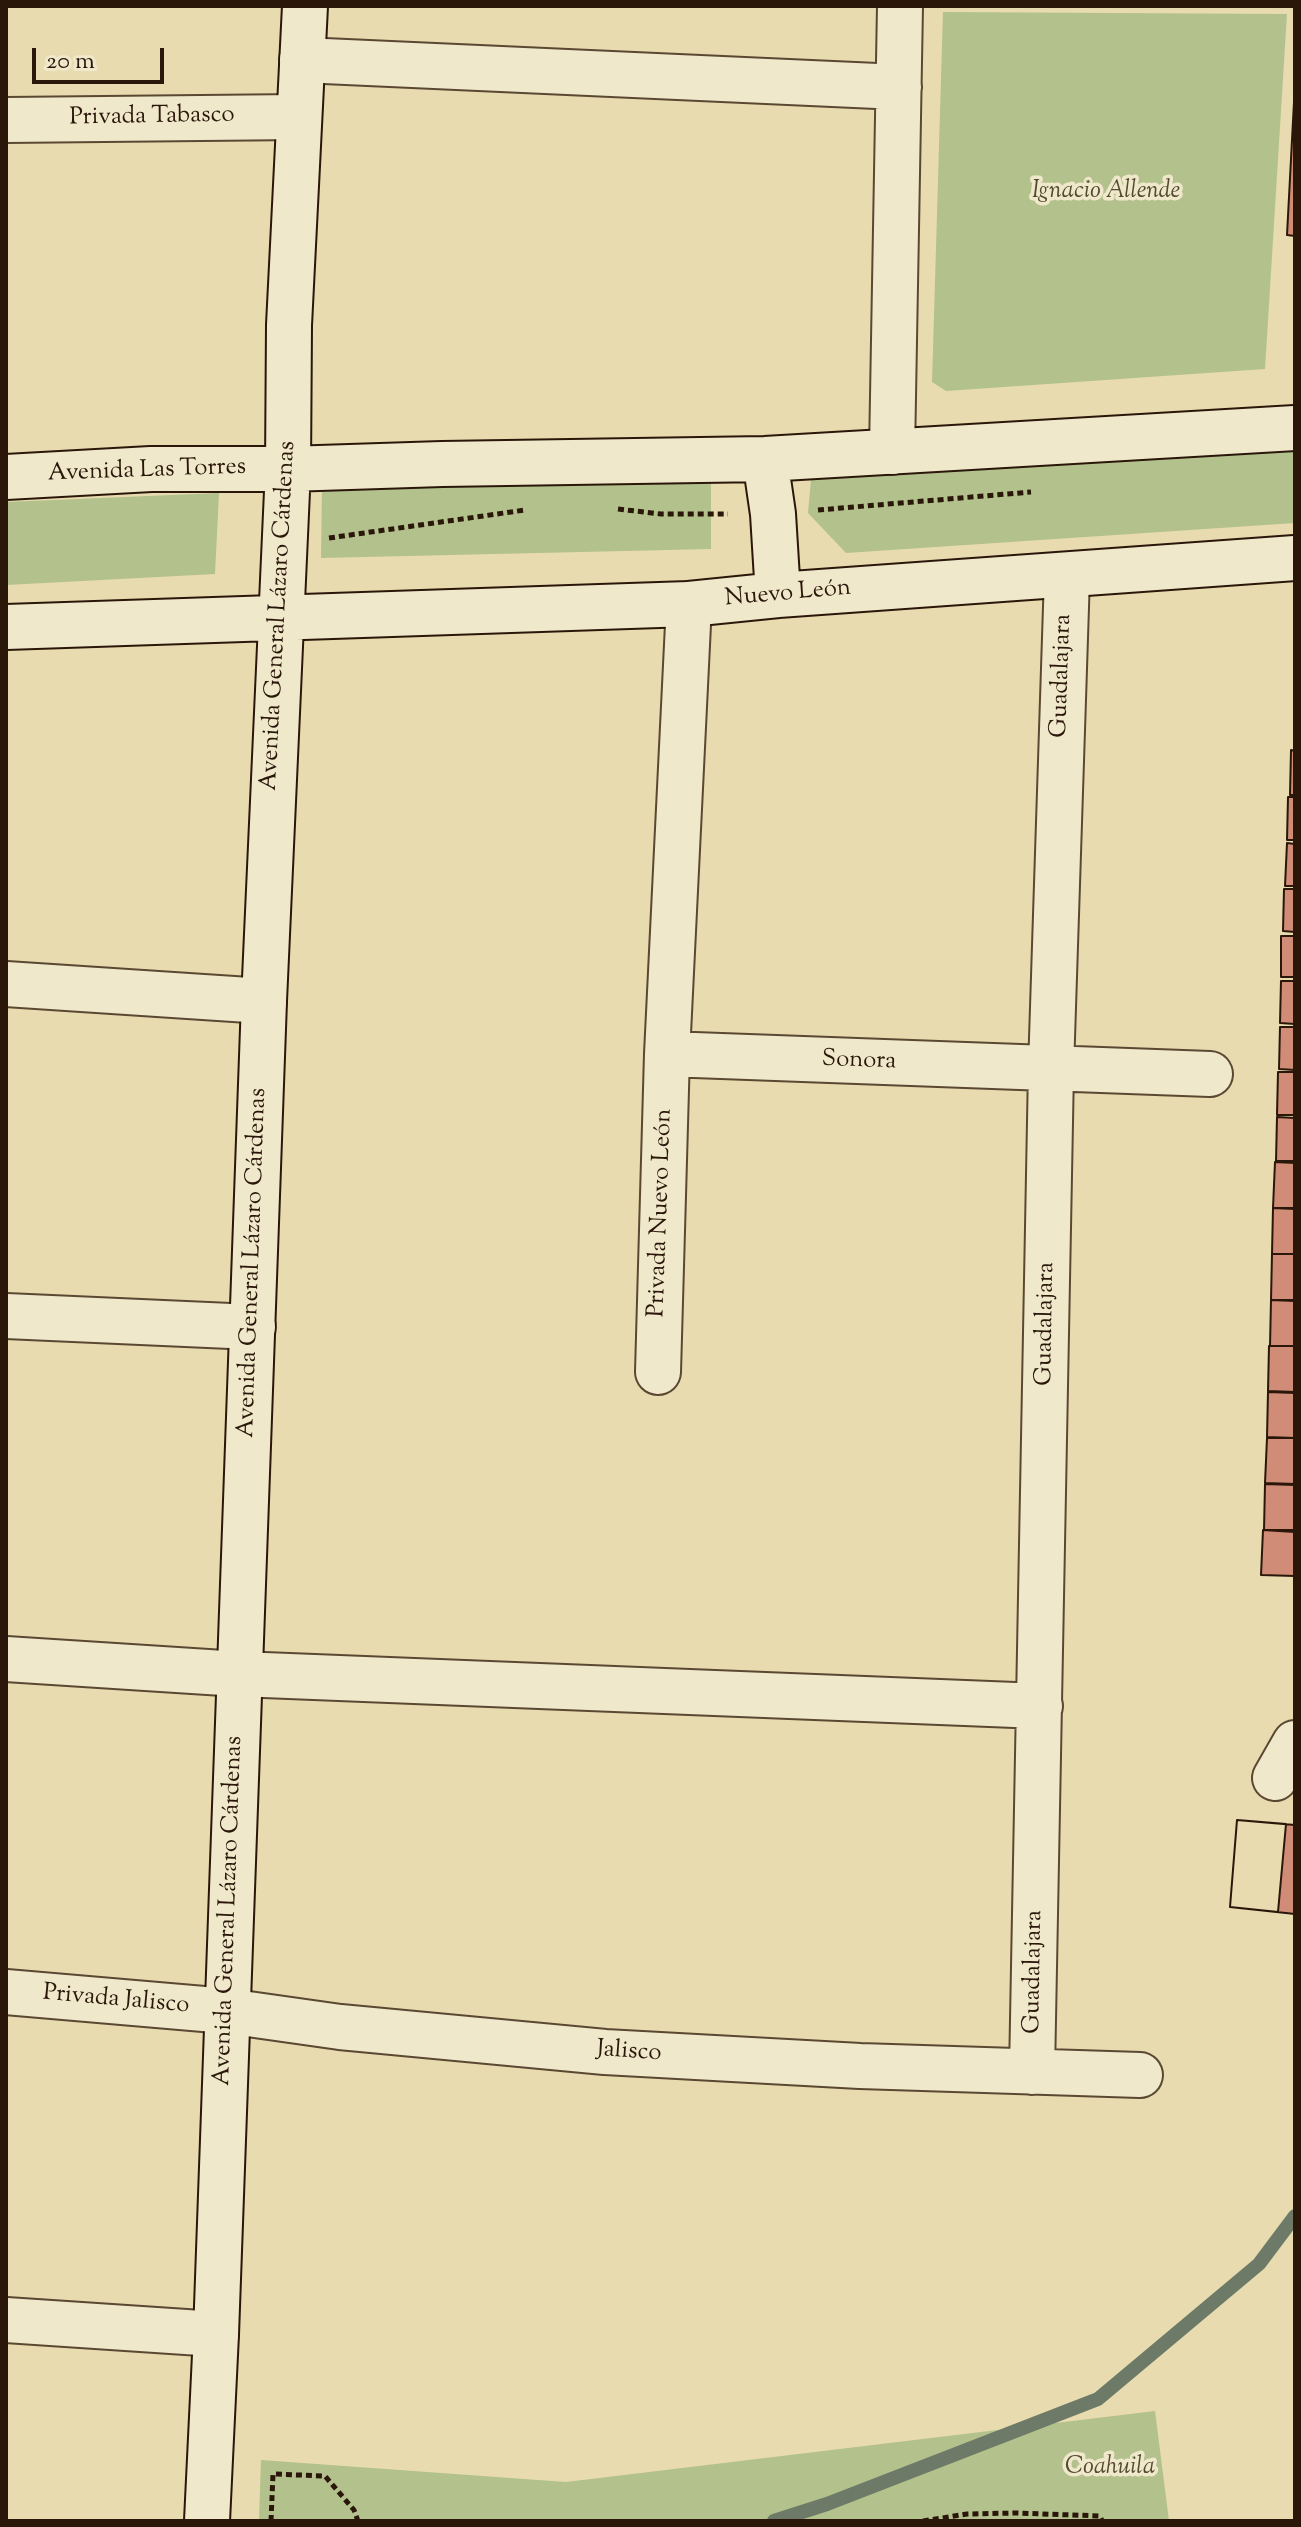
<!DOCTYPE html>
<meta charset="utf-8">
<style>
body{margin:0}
#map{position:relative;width:1301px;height:2527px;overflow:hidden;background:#e8dbaf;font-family:"Sorts Mill Goudy",serif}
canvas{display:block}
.frame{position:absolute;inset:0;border:8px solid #2a170a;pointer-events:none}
.scale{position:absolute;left:32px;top:48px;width:132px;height:36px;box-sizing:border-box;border:4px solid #2a170a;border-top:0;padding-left:10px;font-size:24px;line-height:28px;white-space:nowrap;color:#2a170a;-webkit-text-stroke:6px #f0e8cb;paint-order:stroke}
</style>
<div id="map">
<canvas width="1301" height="2527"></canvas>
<div class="frame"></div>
<div class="scale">20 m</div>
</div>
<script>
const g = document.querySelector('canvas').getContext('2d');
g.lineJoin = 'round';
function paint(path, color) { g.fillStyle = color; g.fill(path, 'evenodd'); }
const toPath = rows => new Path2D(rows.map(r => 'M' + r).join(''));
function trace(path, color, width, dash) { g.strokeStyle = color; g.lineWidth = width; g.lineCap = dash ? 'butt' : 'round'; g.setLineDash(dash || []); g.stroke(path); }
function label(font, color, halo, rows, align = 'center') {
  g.font = font + ' "Sorts Mill Goudy",serif'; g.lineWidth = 7; g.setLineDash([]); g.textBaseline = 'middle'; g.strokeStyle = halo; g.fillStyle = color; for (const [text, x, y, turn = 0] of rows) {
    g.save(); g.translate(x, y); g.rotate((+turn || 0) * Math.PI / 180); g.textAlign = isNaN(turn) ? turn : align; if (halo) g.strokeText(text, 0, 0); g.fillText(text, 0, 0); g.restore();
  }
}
paint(toPath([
 [943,12,1287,14,1265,369,946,391,932,382],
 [1295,438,1295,523,846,553,808,513,812,468],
 [711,473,711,549,321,558,322,487],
 [219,493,215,574,6,585,6,502],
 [1155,2411,1169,2521,259,2521,261,2460,566,2482]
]), '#b3c18d');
trace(toPath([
 [774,2521,827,2504,1098,2399,1259,2264,1295,2216]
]), '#6c7a67', 14);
const building = toPath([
 [1294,102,1295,102,1295,236,1287,235,1294,102],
 [1291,750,1295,751,1295,795,1290,795,1291,750],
 [1288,797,1295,797,1295,840,1287,840,1288,797],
 [1287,843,1295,844,1295,886,1285,886,1287,843],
 [1284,889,1295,889,1295,932,1283,931,1284,889],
 [1281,936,1295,936,1295,977,1281,977,1281,936],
 [1281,981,1295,981,1295,1024,1280,1023,1281,981],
 [1280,1027,1295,1027,1295,1070,1279,1069,1280,1027],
 [1278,1072,1295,1072,1295,1115,1277,1115,1278,1072],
 [1277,1117,1295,1118,1295,1161,1276,1161,1277,1117],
 [1275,1162,1295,1163,1295,1208,1273,1208,1275,1162],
 [1273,1208,1295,1209,1295,1254,1272,1254,1273,1208],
 [1272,1254,1295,1254,1295,1300,1271,1300,1272,1254],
 [1271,1300,1295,1301,1295,1346,1270,1346,1271,1300],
 [1269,1346,1295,1346,1295,1392,1268,1391,1269,1346],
 [1268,1392,1295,1393,1295,1438,1267,1437,1268,1392],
 [1267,1438,1295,1438,1295,1484,1265,1483,1267,1438],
 [1265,1484,1295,1485,1295,1530,1264,1530,1265,1484],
 [1263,1530,1295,1532,1295,1576,1261,1575,1263,1530],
 [1237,1820,1286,1824,1278,1912,1230,1907,1237,1820],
 [1237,1820,1295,1825,1295,1914,1230,1907,1237,1820]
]);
paint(building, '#d08c76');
trace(building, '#2a170a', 2);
const street = toPath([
 [302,60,899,87],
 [6,120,299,117],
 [892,452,900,6],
 [6,984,264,1001],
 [667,1054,1210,1074],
 [6,1316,253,1327],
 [658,1372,667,1054,689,604],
 [6,1659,239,1674,1040,1706],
 [1275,1778,1295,1743],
 [6,1992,227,2011,340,2027,605,2052,860,2066,1140,2075],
 [1032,2072,1051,1069,1067,576],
 [6,2320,216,2334]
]);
const secondary = toPath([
 [765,459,773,514,778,595],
 [6,477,151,469,288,469,442,464,765,459,1295,428],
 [6,627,689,604,778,595,1295,558],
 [207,2521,216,2334,264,1001,288,469,289,325,305,6]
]);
trace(street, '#5a4833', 48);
trace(secondary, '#2a170a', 48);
trace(toPath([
 [618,509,661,514,728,514],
 [818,510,1031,492],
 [329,538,525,510],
 [271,2521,273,2474,325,2476,354,2510,358,2521],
 [923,2521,967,2514,1017,2513,1100,2516,1102,2521]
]), '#2a170a', 5, [6, 4]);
trace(street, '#f0e8cb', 44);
trace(secondary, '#f0e8cb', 44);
label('24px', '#2a170a', '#f0e8cb', [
 ["Privada Tabasco",152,118,-1],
 ["Avenida Las Torres",147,472,-2],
 ["Nuevo León",788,595,-5],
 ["Avenida General Lázaro Cárdenas",280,616,-87],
 ["Guadalajara",1063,676,-88],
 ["Sonora",859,1062,2],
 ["Privada Nuevo León",662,1213,-88],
 ["Avenida General Lázaro Cárdenas",254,1263,-88],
 ["Guadalajara",1047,1324,-89],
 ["Avenida General Lázaro Cárdenas",230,1911,-88],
 ["Guadalajara",1035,1972,-89],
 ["Privada Jalisco",116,2001,5],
 ["Jalisco",629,2053,4]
]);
label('italic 24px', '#534a31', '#f0e8cb', [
 ["Ignacio Allende",1106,193],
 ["Coahuila",1110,2469]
]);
</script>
